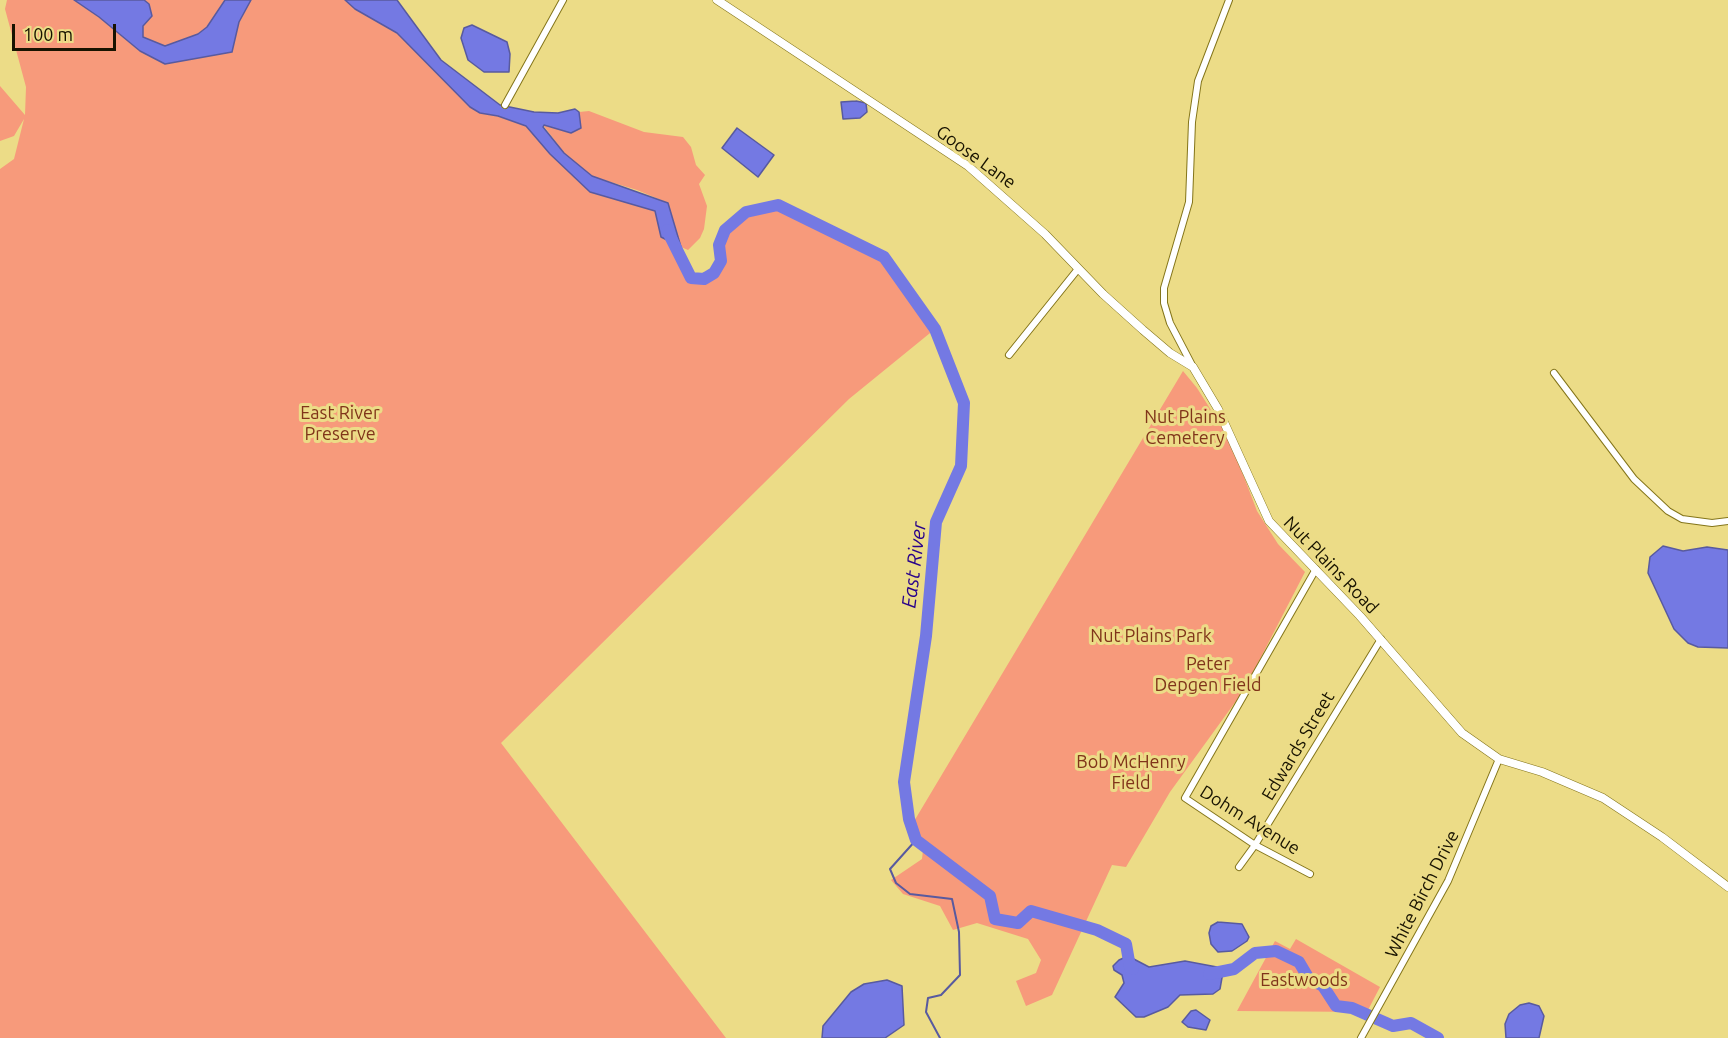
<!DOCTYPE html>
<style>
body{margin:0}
#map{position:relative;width:1728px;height:1038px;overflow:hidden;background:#ecdc87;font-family:Ubuntu,sans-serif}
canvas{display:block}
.scale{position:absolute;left:12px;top:24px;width:104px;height:27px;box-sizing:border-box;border:3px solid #181300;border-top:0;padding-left:8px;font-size:18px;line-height:21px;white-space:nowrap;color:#181300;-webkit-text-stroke:4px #ecdc87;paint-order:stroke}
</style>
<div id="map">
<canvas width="1728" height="1038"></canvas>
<div class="scale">100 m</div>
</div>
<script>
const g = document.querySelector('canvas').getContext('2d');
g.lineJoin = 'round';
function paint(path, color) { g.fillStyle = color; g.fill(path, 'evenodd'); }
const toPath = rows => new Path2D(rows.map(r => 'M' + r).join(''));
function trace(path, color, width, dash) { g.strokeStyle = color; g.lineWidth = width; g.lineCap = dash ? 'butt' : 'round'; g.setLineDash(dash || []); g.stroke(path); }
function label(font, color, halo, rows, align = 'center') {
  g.font = font + ' Ubuntu,sans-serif'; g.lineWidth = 6; g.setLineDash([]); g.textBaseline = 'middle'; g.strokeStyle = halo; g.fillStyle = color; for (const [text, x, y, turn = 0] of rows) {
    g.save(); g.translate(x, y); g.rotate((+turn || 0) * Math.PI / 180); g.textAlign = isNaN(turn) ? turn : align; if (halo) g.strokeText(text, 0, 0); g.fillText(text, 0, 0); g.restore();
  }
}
paint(toPath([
 [7,0,74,0,99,17,140,51,165,64,232,52,239,22,251,0,345,0,355,9,397,33,470,107,480,113,498,116,526,126,536,124,559,153,582,169,564,153,543,125,571,133,581,128,579,112,589,111,644,132,683,137,691,147,696,165,705,175,699,184,707,206,704,229,700,238,688,250,681,247,668,203,637,190,594,177,613,190,659,208,672,230,673,245,691,278,704,279,714,273,721,261,719,245,725,230,746,212,778,205,884,257,935,329,849,399,501,743,726,1038,0,1038,0,169,14,159,24,119,14,136,0,141,0,86,25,115,26,87,5,9],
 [144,0,225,0,207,27,198,34,165,46,143,37,143,26,152,16,149,4],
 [1183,371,1197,388,1230,440,1257,511,1278,544,1305,572,1244,690,1170,792,1126,867,1112,865,1052,995,1026,1006,1016,981,1036,973,1041,960,1028,939,977,923,953,930,940,906,903,894,891,880,922,859,923,850,910,828],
 [1296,939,1380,987,1367,1012,1237,1011,1275,941,1290,949]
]), '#f79a7b');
const water = toPath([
 [74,0,144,0,149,4,152,16,143,26,143,37,165,46,198,34,207,27,225,0,251,0,239,22,232,52,165,64,140,51,99,17,74,0],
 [345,0,397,0,441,60,500,105,534,112,558,113,575,109,579,112,581,128,571,133,544,125,543,127,564,153,592,176,668,203,681,247,661,237,655,211,590,192,550,154,526,126,498,116,480,113,470,107,397,33,355,9,345,0],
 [472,25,507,42,510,54,509,72,484,72,468,60,461,38,464,28,472,25],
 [856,101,866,103,867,112,860,118,843,119,841,102,856,101],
 [737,128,774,155,758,177,722,148,737,128],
 [1663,546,1683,551,1707,547,1728,550,1728,648,1698,647,1688,643,1674,629,1648,573,1650,557,1663,546],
 [1218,922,1242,924,1249,937,1247,941,1232,951,1218,952,1211,944,1209,933,1211,926,1218,922],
 [1128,956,1149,967,1185,961,1217,967,1223,972,1220,989,1213,994,1180,995,1168,1007,1144,1017,1136,1017,1115,997,1124,983,1122,975,1114,970,1113,966,1119,960,1128,956],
 [887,980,902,986,904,1025,885,1038,822,1038,823,1026,851,992,864,984,887,980],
 [1529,1003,1539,1006,1544,1016,1539,1038,1506,1038,1505,1024,1509,1014,1520,1005,1529,1003],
 [1196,1010,1210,1020,1206,1030,1188,1027,1182,1022,1191,1011,1196,1010]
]);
paint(water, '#7479e3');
trace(water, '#585a9f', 1.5);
trace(toPath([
 [916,840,890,869,896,883,910,894,952,899,959,932,960,975,941,995,928,998,926,1012,940,1038]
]), '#585a9f', 2);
trace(toPath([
 [667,230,691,278,704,279,714,273,721,261,719,245,725,230,746,212,778,205,884,257,935,329,964,403,961,466,936,522,926,636,904,782,909,819,916,840,990,896,995,919,1018,923,1031,911,1097,930,1126,944,1130,967,1133,969],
 [1209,974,1234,969,1255,953,1276,951,1299,962,1309,979,1323,986,1336,1006,1352,1008,1393,1026,1411,1023,1438,1038]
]), '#7479e3', 12);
const minor = toPath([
 [505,105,563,0],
 [1009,355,1078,269],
 [1193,367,1170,323,1164,303,1164,288,1189,202,1192,122,1198,81,1229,0],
 [1554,373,1634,479,1668,511,1682,519,1712,523,1728,521],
 [1239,867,1255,845,1381,639],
 [1310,874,1255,845,1185,798,1316,569],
 [1361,1038,1448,881,1499,759]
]);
const tertiary = toPath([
 [717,0,968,166,1045,234,1103,294,1143,330,1170,353,1193,367,1218,409,1269,521,1360,616,1462,733,1499,759,1542,772,1603,798,1662,837,1728,887]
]);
trace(minor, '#84751a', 8);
trace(tertiary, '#84751a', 9);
trace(minor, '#fff', 6);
trace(tertiary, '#fff', 8);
label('18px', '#181300', '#ecdc87', [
 ["Goose Lane",976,157,36],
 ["Nut Plains Road",1331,565,46],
 ["Edwards Street",1298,746,-59],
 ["Dohm Avenue",1250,820,32],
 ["White Birch Drive",1422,894,-63]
]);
label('18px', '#80341a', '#ecdc87', [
 ["East River",340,413],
 ["Preserve",340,434],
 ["Nut Plains",1185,417],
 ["Cemetery",1185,438],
 ["Nut Plains Park",1151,636],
 ["Peter",1208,664],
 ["Depgen Field",1208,685],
 ["Bob McHenry",1131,762],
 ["Field",1131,783],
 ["Eastwoods",1304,980]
]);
label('italic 20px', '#28018a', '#ecdc87', [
 ["East River",914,565,-83]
]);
</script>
